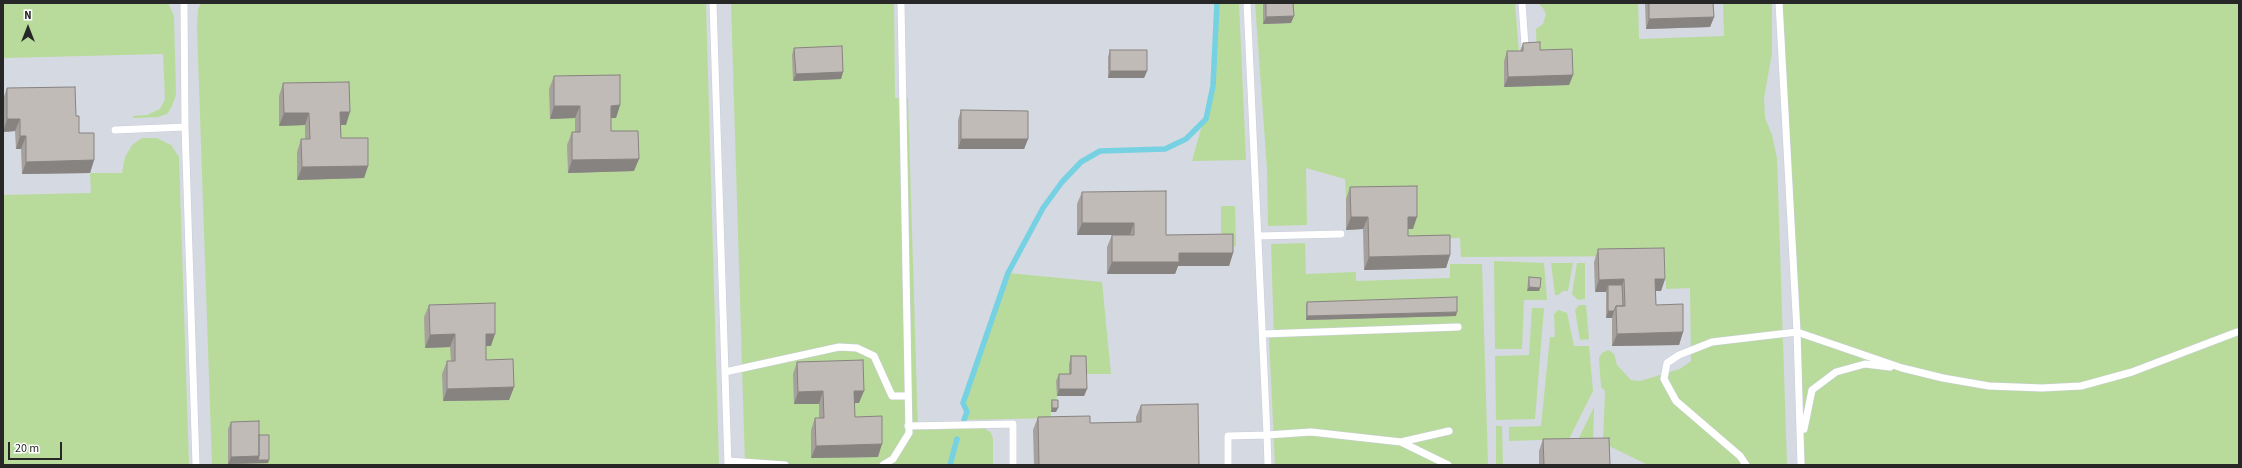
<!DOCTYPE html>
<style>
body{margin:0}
#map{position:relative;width:2242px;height:468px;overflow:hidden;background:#e9e1da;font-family:"Source Sans 3",sans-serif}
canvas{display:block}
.frame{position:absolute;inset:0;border:4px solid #272727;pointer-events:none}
.north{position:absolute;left:8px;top:8px;width:40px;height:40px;-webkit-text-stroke:3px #fff;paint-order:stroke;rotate:0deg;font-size:11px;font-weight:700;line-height:16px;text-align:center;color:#272727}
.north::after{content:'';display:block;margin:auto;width:14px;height:18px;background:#272727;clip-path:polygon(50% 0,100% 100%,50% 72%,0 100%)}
.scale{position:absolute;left:8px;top:442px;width:54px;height:18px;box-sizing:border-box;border:2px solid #272727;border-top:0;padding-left:5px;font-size:12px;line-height:14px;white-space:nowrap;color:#272727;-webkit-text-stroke:3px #fff;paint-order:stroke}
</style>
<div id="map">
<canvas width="2242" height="468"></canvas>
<div class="frame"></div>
<div class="north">N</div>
<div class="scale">20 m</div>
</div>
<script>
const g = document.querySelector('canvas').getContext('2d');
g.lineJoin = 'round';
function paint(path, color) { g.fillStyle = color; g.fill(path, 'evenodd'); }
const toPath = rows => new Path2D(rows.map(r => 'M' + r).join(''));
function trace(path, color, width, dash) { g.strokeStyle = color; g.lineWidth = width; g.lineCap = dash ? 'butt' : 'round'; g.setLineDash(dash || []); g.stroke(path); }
paint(toPath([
 [3,3,2239,3,2239,465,3,465]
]), '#d5d9e1');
paint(toPath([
 [3,3,168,3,174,16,176,95,172,106,167,114,158,117,134,118,132,116,147,115,160,109,165,99,163,54,3,58],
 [201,3,706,3,719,465,212,465,197,28,198,9],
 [731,3,894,3,895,98,908,98,918,430,984,428,991,433,993,439,993,465,745,465],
 [1217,3,1239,3,1246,160,1192,161,1213,86],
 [1255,3,1515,3,1519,53,1504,62,1505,87,1569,85,1537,60,1536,29,1543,24,1546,14,1543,8,1538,3,1638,3,1639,39,1724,36,1723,3,1772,3,1772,53,1764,98,1765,118,1772,135,1777,158,1787,465,1648,465,1603,443,1605,391,1601,387,1599,358,1602,353,1608,350,1614,354,1617,365,1631,380,1640,381,1680,369,1691,361,1690,288,1666,289,1665,256,1461,257,1460,238,1403,239,1412,198,1346,199,1345,179,1306,168,1307,225,1268,226,1267,169],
 [1779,3,2239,3,2239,465,1801,465],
 [142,138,157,138,171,145,179,157,189,465,3,465,3,195,91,193,90,173,122,173,125,157,132,145],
 [1221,206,1235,206,1236,246,1221,247],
 [1305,243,1306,274,1356,272,1356,281,1450,278,1450,264,1482,264,1488,465,1275,465,1269,338,1274,338,1271,244],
 [1494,261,1544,263,1547,300,1524,300,1522,349,1495,349],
 [1551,263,1573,263,1568,291,1563,291,1558,295,1555,295],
 [1577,263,1585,263,1585,299,1578,300,1572,294],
 [1008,273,1102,282,1111,374,1084,374,1069,381,1057,396,1056,404,1051,404,1051,418,964,420,967,412,963,403],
 [1579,305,1586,305,1589,339,1580,340,1575,310],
 [1532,308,1544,308,1535,419,1496,420,1495,356,1529,355],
 [1558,310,1567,313,1574,346,1589,346,1593,391,1569,439,1509,441,1509,427,1541,426,1550,337,1555,337,1554,314],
 [1594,407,1593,440,1578,440],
 [1496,426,1502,426,1503,465,1496,465]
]), '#b8db9b');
trace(toPath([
 [964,420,967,412,963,403,1008,273,1043,208,1062,182,1081,162,1100,151,1165,149,1186,139,1206,119,1213,86,1217,3],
 [950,465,957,439]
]), '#76d2e2', 5.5);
const lane = toPath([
 [184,3,185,127,196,465],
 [713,3,728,465],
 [1247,3,1267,435,1311,432,1401,442,1448,465],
 [1522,3,1525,46],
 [1779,3,1797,332,1801,465],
 [115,130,185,127],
 [1258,236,1341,234],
 [1263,334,1458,327],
 [725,372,839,347,857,348,874,356,892,396,908,396],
 [908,426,1013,424,1013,465],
 [1804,429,1812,390,1836,372,1865,364,1890,367],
 [1401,442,1449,431],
 [728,461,785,465],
 [883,465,893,459,909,433,901,3],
 [1228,465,1228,436,1267,435,1268,465],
 [1746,465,1740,456,1676,401,1664,379,1667,363,1679,355,1712,342,1797,332,1902,368,1943,378,1989,386,2042,388,2081,386,2132,372,2237,332]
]);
trace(lane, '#c9cdd8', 8);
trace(lane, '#fff', 7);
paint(toPath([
 [1263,3,1293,3,1291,23,1263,24],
 [1645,3,1713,3,1714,17,1710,27,1646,29],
 [1523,43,1540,50,1573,75,1569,85,1504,87,1504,61,1507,51,1520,51],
 [794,48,843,72,841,79,793,81,792,55],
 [1110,50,1147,71,1144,78,1108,78,1108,57],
 [554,76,620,105,616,118,611,118,611,131,634,171,568,173,567,145,572,132,575,132,575,118,550,119,549,89],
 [283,83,346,125,341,125,341,138,368,166,364,178,297,180,297,152,301,139,305,139,305,125,279,126,279,96],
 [7,88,76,116,79,133,94,160,90,173,22,174,21,149,16,149,15,131,3,132,3,99],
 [961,110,1028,139,1024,149,958,149,958,120],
 [1350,187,1413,229,1408,229,1408,236,1450,255,1446,268,1364,270,1363,229,1346,230,1346,199],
 [1082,192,1166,235,1233,253,1229,266,1178,266,1175,274,1107,274,1107,247,1112,235,1077,235,1077,204],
 [1598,249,1665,279,1661,291,1656,291,1656,305,1683,332,1679,345,1612,346,1612,318,1606,318,1606,292,1595,292,1594,262],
 [1529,277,1540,288,1539,291,1527,291,1528,281],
 [1307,302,1456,316,1306,320,1306,305],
 [429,305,491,346,486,346,486,360,514,387,509,400,443,401,442,374,447,361,451,361,450,347,425,348,424,317],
 [1071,356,1087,389,1084,396,1057,396,1056,381,1059,374,1069,374,1069,364],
 [797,362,859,403,854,403,855,417,878,457,811,458,811,430,815,418,819,418,819,404,794,404,793,374],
 [1052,400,1056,412,1051,412,1051,404],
 [1141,405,1199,465,1034,465,1033,430,1038,417,1090,423,1136,422,1136,417],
 [231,422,259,435,268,463,228,464,228,429],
 [1543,439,1610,465,1539,465,1539,451]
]), '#a6a19d');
paint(toPath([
 [1294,16,1291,23,1263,24,1266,17],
 [1714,17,1710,27,1646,29,1649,19],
 [1110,71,1147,71,1144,78,1108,78],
 [843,72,841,79,793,81,796,74],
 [1573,75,1569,85,1504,87,1508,77],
 [620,105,616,118,606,118,611,106],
 [554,106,580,106,575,118,550,119],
 [340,112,350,112,346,125,336,125],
 [284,113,309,113,305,125,279,126],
 [7,119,20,119,15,131,3,132],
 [20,136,26,136,21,149,16,149],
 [961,139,1028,139,1024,149,958,149],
 [639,159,634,171,568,173,572,160],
 [94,160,90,173,22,174,26,162],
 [368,166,364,178,297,180,302,167],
 [1351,217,1368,217,1363,229,1346,230],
 [1408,217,1417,217,1413,229,1403,229],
 [1082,223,1134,223,1130,235,1077,235],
 [1179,253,1233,253,1229,266,1178,266,1175,274,1107,274,1112,262],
 [1450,255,1446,268,1364,270,1369,257],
 [1624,279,1620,292,1608,285,1606,292,1595,292,1599,280],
 [1655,279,1665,279,1661,291,1651,291],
 [1529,287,1540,288,1539,291,1527,291],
 [1608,311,1614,311,1612,318,1606,318],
 [1457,312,1456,316,1306,320,1307,316],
 [1683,332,1679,345,1612,346,1617,334],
 [455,334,450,347,425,348,430,335],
 [486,334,495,334,491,346,481,346],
 [514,387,509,400,443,401,447,389],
 [1059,389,1087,389,1084,396,1057,396],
 [823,391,819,404,794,404,798,392],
 [854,391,864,391,859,403,850,403],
 [1052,408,1058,408,1056,412,1051,412],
 [882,444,878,457,811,458,816,446],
 [259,456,269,460,268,463,228,464,231,457]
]), '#878380');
const building = toPath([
 [1266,3,1293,3,1294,16,1266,17,1266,3],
 [1649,3,1713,3,1714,17,1649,19,1649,3],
 [1540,42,1540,50,1572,49,1573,75,1508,77,1507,51,1523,51,1523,43,1540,42],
 [842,46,843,72,796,74,794,48,842,46],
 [1110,50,1147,50,1147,71,1110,71,1110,50],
 [620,75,620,105,611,106,611,131,638,131,639,159,572,160,572,132,580,132,580,106,554,106,554,76,620,75],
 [349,82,350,112,340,112,341,138,368,138,368,166,302,167,301,139,310,139,309,113,284,113,283,83,349,82],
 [75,87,76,116,79,116,79,133,94,133,94,160,26,162,26,136,20,136,20,119,7,119,7,88,75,87],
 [961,110,1028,111,1028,139,961,139,961,110],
 [1417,186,1417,217,1408,217,1408,236,1450,235,1450,255,1369,257,1368,217,1351,217,1350,187,1417,186],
 [1166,191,1166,235,1233,234,1233,253,1179,253,1179,262,1112,262,1112,235,1134,235,1134,223,1082,223,1082,192,1166,191],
 [1664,248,1665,279,1655,279,1656,305,1683,304,1683,332,1617,334,1616,306,1625,306,1624,279,1599,280,1598,249,1664,248],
 [1529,277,1541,278,1540,288,1529,287,1529,277],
 [1608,285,1622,285,1623,306,1616,306,1614,311,1608,311,1608,285],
 [1457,297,1457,312,1307,316,1307,302,1457,297],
 [495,303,495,334,486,334,486,360,513,359,514,387,447,389,447,361,455,361,455,334,430,335,429,305,495,303],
 [1071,356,1086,356,1087,389,1059,389,1059,374,1071,374,1071,356],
 [863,360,864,391,854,391,855,417,882,416,882,444,816,446,815,418,824,418,823,391,798,392,797,362,863,360],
 [1052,400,1058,400,1058,408,1052,408,1052,400],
 [1198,404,1199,465,1039,465,1038,417,1090,416,1090,423,1141,422,1141,405,1198,404],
 [259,421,259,456,231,457,231,422,259,421],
 [259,435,269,435,269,460,258,460,259,456,259,435],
 [1609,438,1610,465,1544,465,1543,439,1609,438]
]);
paint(building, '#c1bbb7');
trace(building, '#878380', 1);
</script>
